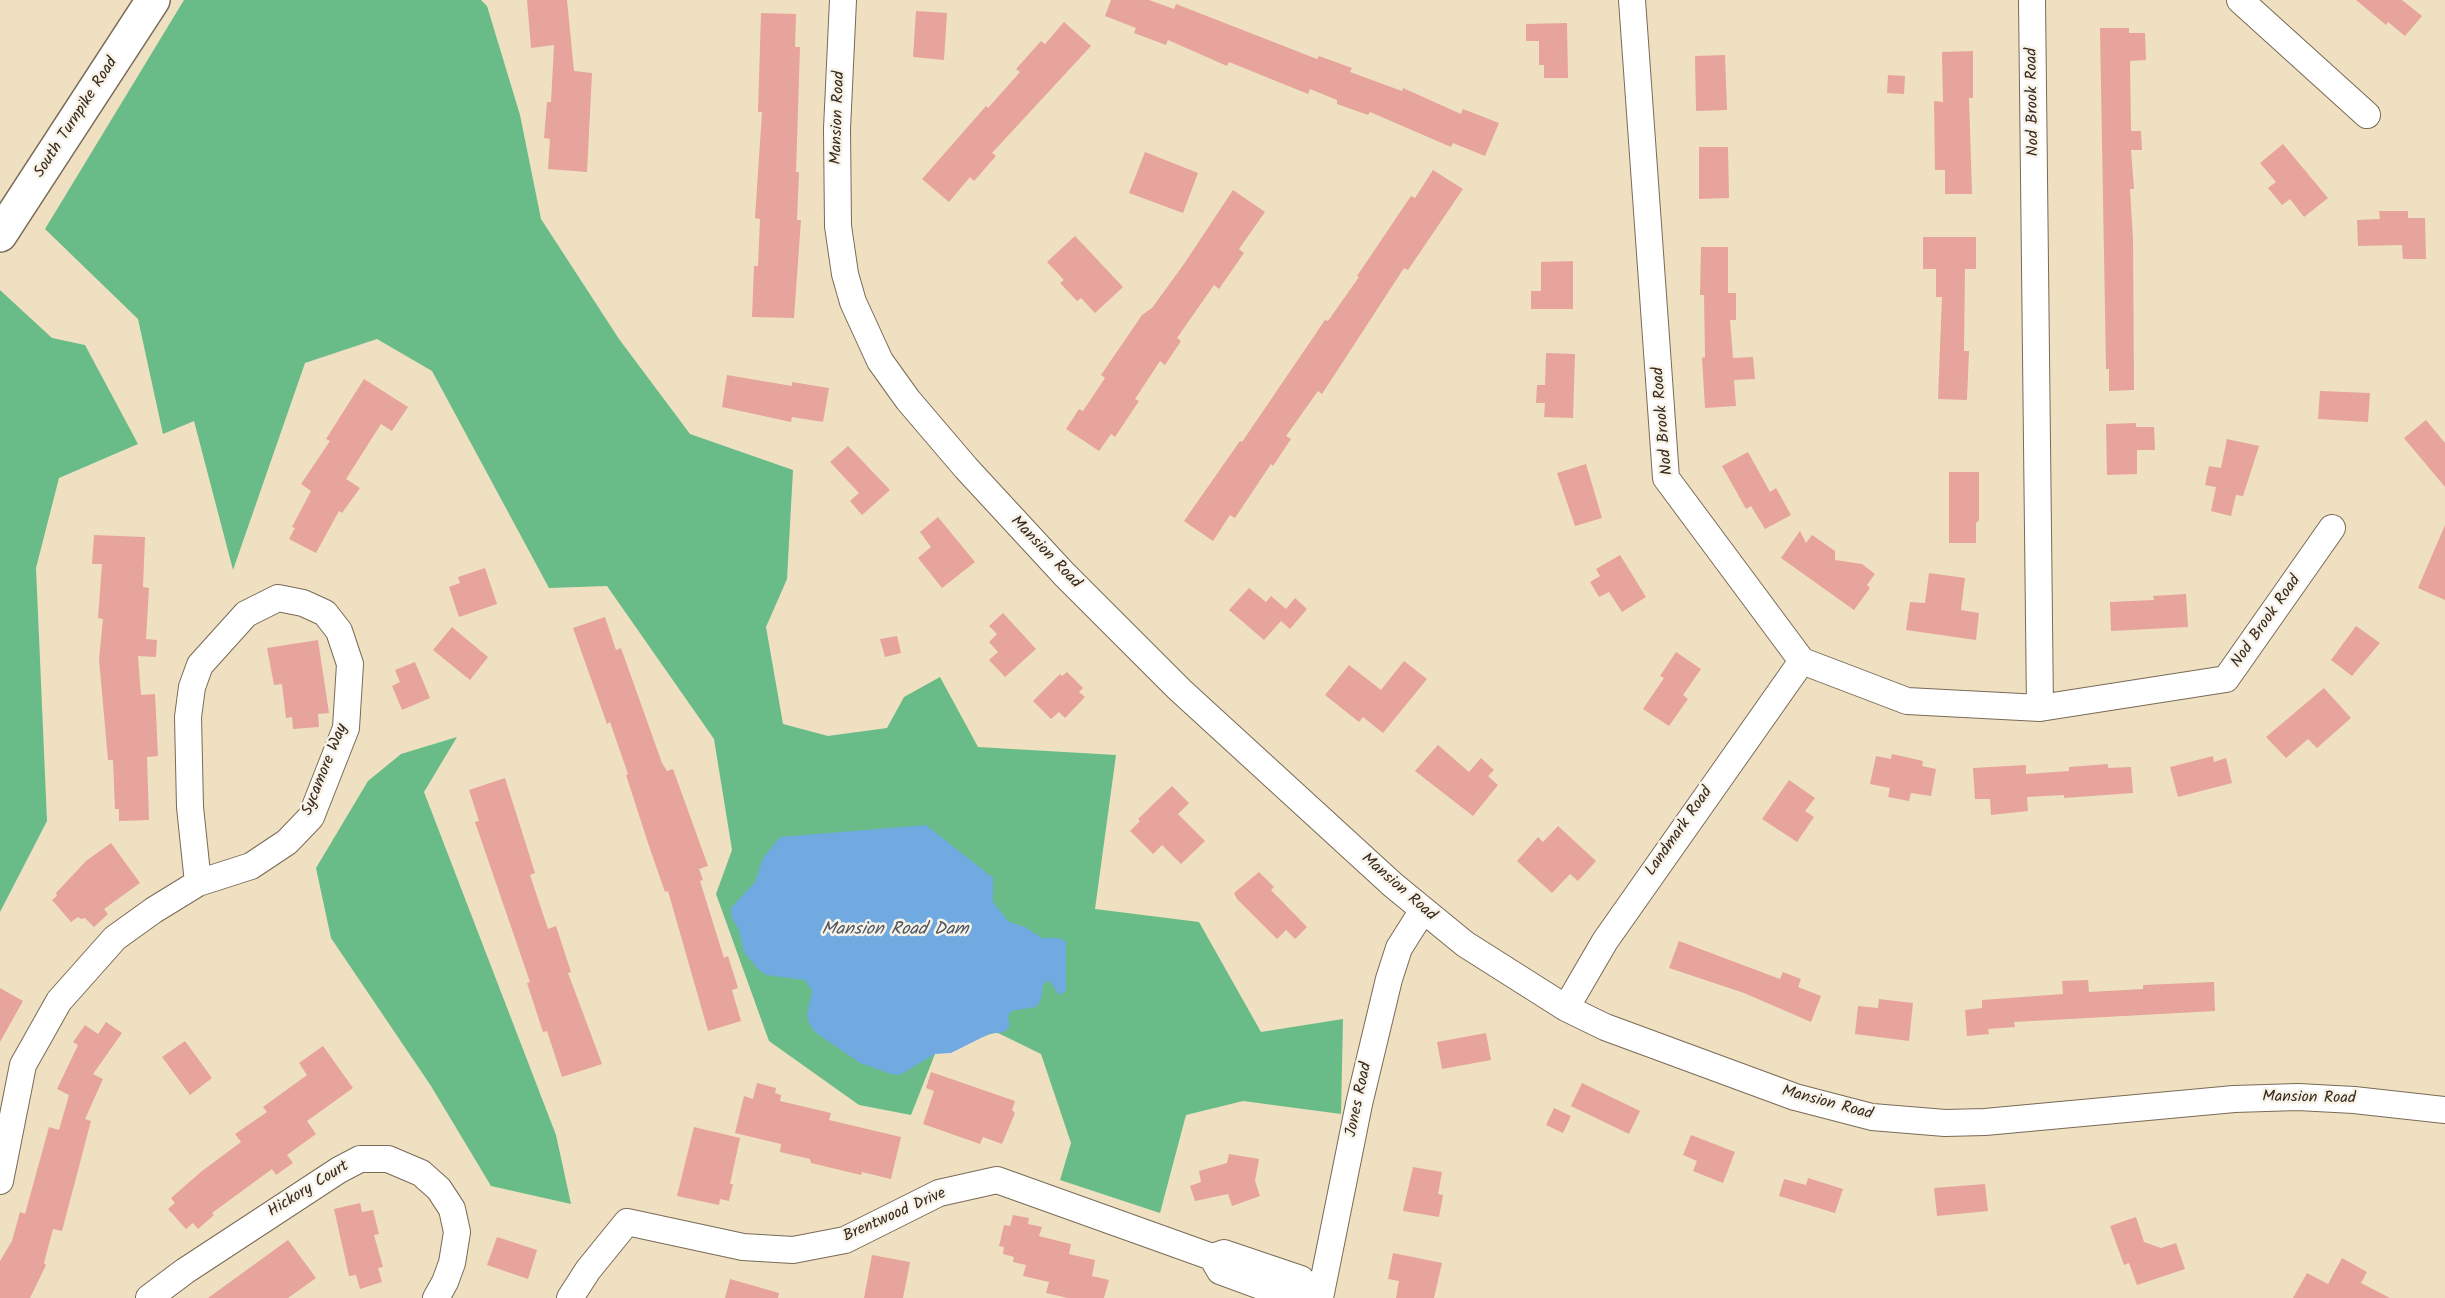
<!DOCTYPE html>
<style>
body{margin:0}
canvas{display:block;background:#eee0c0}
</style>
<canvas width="2445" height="1298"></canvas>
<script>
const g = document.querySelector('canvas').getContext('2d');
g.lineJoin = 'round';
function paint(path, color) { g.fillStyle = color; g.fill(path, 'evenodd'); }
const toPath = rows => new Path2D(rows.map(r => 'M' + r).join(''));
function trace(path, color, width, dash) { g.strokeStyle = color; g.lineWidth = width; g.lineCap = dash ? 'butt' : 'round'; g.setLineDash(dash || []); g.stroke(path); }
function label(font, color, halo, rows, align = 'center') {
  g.font = font + ' Kalam,sans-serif'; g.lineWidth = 5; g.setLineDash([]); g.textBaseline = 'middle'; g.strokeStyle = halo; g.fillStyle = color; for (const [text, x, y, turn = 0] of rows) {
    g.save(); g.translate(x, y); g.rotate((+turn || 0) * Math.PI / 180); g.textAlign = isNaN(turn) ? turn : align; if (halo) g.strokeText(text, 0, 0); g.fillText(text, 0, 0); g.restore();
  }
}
paint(toPath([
 [184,0,481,0,487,6,520,115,541,219,619,339,690,434,793,470,787,579,766,627,783,724,828,736,887,728,904,697,940,677,978,747,1116,755,1095,909,1199,922,1261,1032,1343,1019,1341,1114,1243,1101,1186,1115,1160,1213,1060,1180,1071,1143,1041,1054,996,1032,935,1054,911,1115,859,1105,769,1041,716,894,732,850,714,739,607,586,549,588,432,371,377,339,305,363,233,570,194,421,163,434,138,319,45,229],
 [0,290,52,338,85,345,138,444,59,478,36,568,47,821,0,912],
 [457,737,424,792,556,1135,571,1204,491,1186,431,1086,331,938,316,868,368,781,401,754]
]), '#69bc88');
paint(toPath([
 [926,825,993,878,993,902,1009,922,1025,927,1042,938,1058,938,1066,941,1066,991,1059,995,1049,980,1043,985,1041,1000,1036,1007,1011,1011,1008,1018,1010,1026,1004,1032,989,1034,951,1053,935,1054,900,1075,891,1074,860,1063,815,1032,809,1023,807,1015,812,991,805,980,766,975,759,970,744,952,739,930,731,916,731,908,755,882,763,858,780,837]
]), '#70aae0');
paint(toPath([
 [527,0,567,0,574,71,592,73,587,172,548,169,550,139,544,138,547,102,551,102,554,45,531,48],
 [1111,0,1149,0,1174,9,1176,4,1317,59,1319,56,1352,68,1350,72,1402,91,1403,88,1461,114,1463,109,1499,123,1485,156,1453,143,1451,147,1370,112,1368,115,1337,104,1337,100,1310,89,1308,94,1229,62,1227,66,1168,40,1166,45,1134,33,1136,28,1105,16],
 [2356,0,2402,0,2422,16,2405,36,2388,22,2386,25],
 [916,11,947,13,944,60,913,57],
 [761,13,796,14,795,47,800,47,796,172,799,172,797,220,801,220,794,318,752,317,754,266,758,266,760,219,755,218,762,112,758,112],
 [1064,22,1091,46,992,153,996,156,974,181,970,177,949,202,922,179,986,106,988,108,1020,72,1016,69,1041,41,1045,44],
 [1567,23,1568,78,1544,78,1544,65,1539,65,1539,41,1526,41,1526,24],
 [2100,28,2129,28,2129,33,2145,33,2146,60,2130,61,2131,131,2141,131,2142,150,2131,150,2134,189,2130,189,2133,239,2134,390,2109,391,2109,369,2106,369],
 [1973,51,1973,98,1969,98,1972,194,1945,194,1945,170,1935,170,1934,101,1943,102,1942,52],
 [1725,55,1727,110,1696,111,1695,56],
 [1888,75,1905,76,1904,94,1887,93],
 [2283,144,2328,198,2304,217,2290,199,2282,205,2268,188,2276,182,2260,163],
 [1699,147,1728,147,1729,198,1699,199],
 [1145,152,1198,173,1183,213,1129,193],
 [1433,170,1463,189,1408,270,1404,268,1322,394,1318,391,1286,436,1291,439,1273,466,1271,464,1235,518,1230,515,1213,541,1184,521,1240,441,1242,442,1325,320,1328,321,1359,277,1357,276,1411,196,1415,198],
 [1233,190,1265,212,1239,249,1244,253,1219,289,1214,285,1177,338,1181,341,1165,365,1160,361,1135,399,1139,401,1115,437,1111,434,1099,451,1066,429,1079,409,1083,411,1105,378,1101,375,1142,315,1152,308,1184,264],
 [2379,211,2408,211,2408,218,2425,218,2426,259,2403,259,2402,245,2358,246,2357,220,2380,219],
 [1075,236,1123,287,1095,313,1081,298,1077,301,1060,283,1064,280,1047,262],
 [1923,237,1976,237,1976,269,1965,269,1964,351,1969,351,1967,400,1938,399,1942,297,1936,297,1936,269,1923,269],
 [1701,247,1728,247,1728,293,1736,293,1736,320,1730,320,1733,358,1753,357,1755,379,1734,380,1736,406,1705,408,1702,358,1705,357,1704,295,1700,295],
 [1573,261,1573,309,1531,309,1531,291,1541,291,1541,262],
 [1546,353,1575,354,1573,418,1544,417,1545,403,1536,403,1537,385,1545,385],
 [727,375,792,386,792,382,829,388,823,422,792,417,791,422,722,407],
 [364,379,408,407,392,431,381,424,346,479,360,488,342,513,339,511,316,553,289,539,295,528,292,527,311,491,301,484,330,441,326,439],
 [2320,391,2370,393,2368,422,2318,419],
 [2426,420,2445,443,2445,487,2404,438],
 [2136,423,2136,427,2154,427,2155,450,2137,450,2137,474,2107,475,2106,424],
 [2227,439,2259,446,2243,496,2236,495,2231,516,2211,511,2216,487,2205,485,2209,466,2221,468],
 [848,446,890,490,862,515,850,501,859,493,830,462],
 [1748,452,1770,492,1776,488,1791,515,1765,529,1751,506,1746,509,1722,466],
 [1586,464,1602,518,1575,526,1557,473],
 [1949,472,1979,472,1979,520,1976,523,1976,543,1949,543],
 [938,517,975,562,942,588,918,558,931,547,920,532],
 [2445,525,2445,600,2418,588],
 [1800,531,1806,543,1812,535,1835,551,1835,560,1862,564,1875,574,1867,585,1870,588,1854,610,1781,558],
 [94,535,145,537,143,587,149,588,146,639,157,640,156,657,138,656,141,695,155,694,158,756,147,757,149,820,119,821,119,809,115,809,113,760,108,760,99,659,103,619,98,618,102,564,92,564],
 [1620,555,1646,597,1622,612,1609,592,1599,597,1590,582,1600,576,1596,569],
 [485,568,497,604,459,617,449,587,460,583,458,577],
 [1929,573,1965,578,1961,610,1979,613,1976,640,1906,630,1910,602,1925,603],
 [1249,588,1266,602,1271,596,1286,609,1295,598,1307,609,1290,629,1281,621,1264,640,1229,610],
 [2186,594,2188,627,2111,631,2110,602,2154,600,2153,596],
 [1003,613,1036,649,1005,677,989,660,998,652,989,642,997,634,989,626],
 [605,617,616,650,621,648,662,763,667,771,673,769,708,866,699,869,703,880,700,881,724,958,728,956,738,988,732,990,741,1021,708,1031,668,891,665,892,649,846,626,775,628,774,610,722,607,724,573,628],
 [2356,626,2380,643,2352,676,2331,660],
 [452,627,488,657,470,680,433,650],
 [897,636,901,653,885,657,880,639],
 [318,640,329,713,318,714,319,727,293,729,292,717,286,718,282,684,274,685,267,648],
 [1676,652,1701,669,1683,695,1688,699,1669,726,1643,709,1664,678,1660,676],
 [1404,661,1427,679,1383,733,1363,717,1359,722,1325,695,1349,665,1381,690],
 [415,662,430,698,402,710,392,686,400,682,395,670],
 [1067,672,1083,688,1079,692,1085,697,1065,718,1059,712,1051,719,1033,701,1060,674,1062,676],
 [2324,688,2351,718,2317,748,2308,739,2286,758,2266,737],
 [1438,745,1469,772,1481,758,1494,770,1488,776,1498,785,1473,816,1415,771],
 [1892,754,1923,761,1922,766,1936,769,1931,796,1911,793,1909,801,1888,797,1890,788,1870,784,1876,756,1891,759],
 [2213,756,2214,762,2226,758,2232,783,2178,797,2170,767],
 [2108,764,2108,768,2131,767,2133,793,2064,798,2064,795,2027,797,2028,811,1991,815,1990,799,1975,799,1973,768,2026,765,2026,774,2069,771,2069,767],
 [505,778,535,873,530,875,548,929,556,926,571,972,568,973,602,1064,562,1077,547,1031,543,1032,527,983,530,982,475,822,479,821,469,790],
 [1789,780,1815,798,1805,811,1814,817,1797,842,1762,819],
 [1172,786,1189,803,1178,814,1205,841,1181,864,1162,845,1153,854,1130,831,1140,821,1138,819],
 [1558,826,1596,861,1578,881,1570,874,1552,893,1517,861,1538,837,1543,842],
 [111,843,140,883,104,909,108,914,94,927,85,918,81,919,78,917,71,922,52,900,57,896,56,893,86,861],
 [1259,872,1274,887,1271,890,1307,927,1295,939,1286,930,1277,939,1237,899,1234,893],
 [1679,941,1780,979,1783,972,1801,979,1798,987,1821,996,1811,1022,1744,993,1669,968],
 [2088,980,2089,992,2143,989,2143,985,2214,982,2215,1011,2014,1022,2015,1027,1988,1029,1989,1034,1967,1036,1965,1010,1982,1008,1982,1000,2063,994,2062,981],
 [0,988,23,1001,0,1042],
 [1879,999,1913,1003,1909,1041,1855,1034,1858,1006,1878,1008],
 [106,1022,122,1033,93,1074,103,1079,85,1119,91,1121,62,1231,53,1229,44,1263,46,1265,30,1298,0,1298,0,1261,12,1241,20,1212,25,1214,49,1127,59,1130,69,1095,57,1089,78,1045,73,1042,85,1025,98,1034],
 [1486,1033,1491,1060,1442,1069,1437,1042],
 [185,1041,212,1078,190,1095,162,1057],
 [323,1046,353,1088,307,1121,316,1134,287,1155,293,1163,276,1175,272,1169,212,1213,214,1215,198,1229,193,1223,186,1229,168,1209,175,1203,171,1198,202,1171,241,1142,235,1134,267,1112,263,1107,307,1075,299,1063],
 [931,1072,1015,1101,1012,1110,1015,1113,1002,1144,983,1137,980,1144,923,1124,934,1091,926,1088],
 [757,1083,776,1088,775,1093,781,1095,780,1101,831,1113,829,1120,901,1137,891,1179,862,1172,861,1175,811,1163,810,1159,780,1152,781,1144,735,1133,744,1096,753,1099],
 [1582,1083,1640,1111,1629,1134,1571,1106],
 [1554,1108,1571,1116,1563,1133,1546,1125],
 [694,1127,740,1138,730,1184,733,1184,729,1201,720,1199,719,1205,677,1196],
 [1691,1135,1735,1152,1723,1183,1693,1171,1697,1161,1683,1155],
 [1229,1154,1259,1159,1255,1181,1260,1196,1232,1206,1228,1194,1195,1201,1190,1186,1201,1182,1199,1171,1227,1163],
 [1413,1167,1442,1172,1438,1194,1443,1195,1439,1217,1403,1211],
 [1808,1178,1843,1189,1835,1213,1779,1196,1784,1179,1806,1185],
 [1985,1184,1988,1211,1937,1216,1934,1188],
 [360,1203,362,1212,373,1210,379,1234,374,1235,383,1267,378,1268,382,1282,360,1289,356,1275,349,1276,334,1209],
 [1013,1215,1029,1218,1028,1224,1042,1227,1039,1236,1071,1244,1069,1254,1095,1260,1092,1276,1109,1280,1104,1298,1068,1298,1046,1293,1049,1282,1023,1276,1026,1265,1013,1262,1014,1257,1003,1254,1004,1247,999,1246,1004,1225,1010,1226],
 [2136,1217,2144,1242,2161,1248,2176,1243,2185,1269,2137,1285,2129,1263,2124,1265,2110,1226],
 [497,1237,537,1250,528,1279,487,1265],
 [288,1240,316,1278,288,1298,208,1298],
 [1393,1253,1442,1263,1434,1298,1396,1298,1399,1281,1388,1279],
 [872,1255,910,1262,903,1298,864,1298],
 [2342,1258,2367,1272,2361,1283,2390,1298,2293,1298,2307,1273,2328,1284],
 [730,1279,779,1293,778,1298,725,1298]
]), '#e7a49c');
const street = toPath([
 [843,0,837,129,838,226,845,274,853,302,880,361,908,400,966,468,1064,574,1180,690,1393,885,1465,944,1566,1008,1605,1027,1795,1097,1872,1117,1945,1123,1985,1122,2234,1099,2298,1097,2354,1100,2445,1110],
 [1632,0,1666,478,1802,661,1907,701,2040,708,2226,679,2332,528],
 [2032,0,2040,708],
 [2240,0,2367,115],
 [1566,1008,1605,941,1802,661],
 [0,1181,23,1065,59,1001,115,938,154,910,198,883,251,866,287,842,311,817,346,728,350,664,339,631,325,613,303,603,278,598,246,614,200,665,192,687,188,717,190,807,198,883],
 [1212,1257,1220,1271,1293,1298],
 [149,1298,185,1271,339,1170,360,1159,388,1159,421,1173,439,1189,452,1209,457,1232,452,1263,445,1282,436,1298],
 [570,1298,588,1270,627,1222,743,1247,793,1250,845,1240,939,1193,997,1180,1212,1257,1224,1253,1301,1279,1309,1290],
 [1320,1298,1359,1104,1389,979,1399,948,1423,910]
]);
const secondary = toPath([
 [0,235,153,0]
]);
trace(street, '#7a6a57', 28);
trace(secondary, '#7a6a57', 36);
trace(street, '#fff', 26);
trace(secondary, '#fff', 33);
label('16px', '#3b2a1e', '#f7f3e8', [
 ["Nod Brook Road",2034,102,-91],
 ["South Turnpike Road",77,118,-57],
 ["Mansion Road",839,118,-88],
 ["Nod Brook Road",1664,421,-95],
 ["Mansion Road",1045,553,46],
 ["Nod Brook Road",2267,622,-55],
 ["Sycamore Way",326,770,-68],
 ["Landmark Road",1680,832,-55],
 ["Mansion Road",1398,888,41],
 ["Mansion Road",2309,1099,1],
 ["Jones Road",1360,1100,-78],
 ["Mansion Road",1827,1104,15],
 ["Hickory Court",309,1190,-32],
 ["Brentwood Drive",895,1216,-24]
]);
label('italic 18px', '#4e5762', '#f7f3e8', [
 ["Mansion Road Dam",895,931]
]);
</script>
